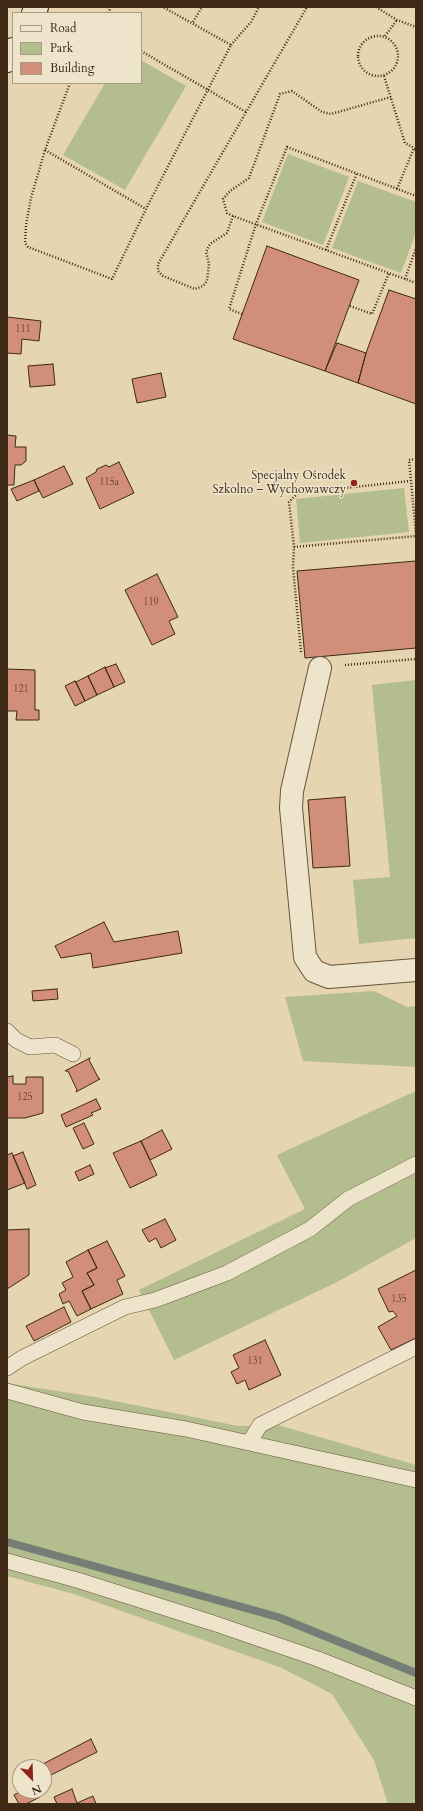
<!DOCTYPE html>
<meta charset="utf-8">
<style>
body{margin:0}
#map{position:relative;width:423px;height:1811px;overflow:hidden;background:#e5d5b1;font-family:Cardo,serif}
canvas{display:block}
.frame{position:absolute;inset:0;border:8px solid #3e2916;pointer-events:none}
.legend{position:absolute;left:12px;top:12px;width:130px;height:72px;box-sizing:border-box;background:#eee4cc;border:1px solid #a89983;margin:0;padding:5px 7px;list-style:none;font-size:12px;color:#3e2916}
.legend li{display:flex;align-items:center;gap:8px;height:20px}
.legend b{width:20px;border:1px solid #a89983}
.north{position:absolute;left:12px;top:1759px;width:40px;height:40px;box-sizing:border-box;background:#eee4cc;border:1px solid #a89983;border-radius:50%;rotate:157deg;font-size:11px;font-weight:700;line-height:16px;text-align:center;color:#3e2916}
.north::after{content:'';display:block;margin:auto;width:14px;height:18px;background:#8f2418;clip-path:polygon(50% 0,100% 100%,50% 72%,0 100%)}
</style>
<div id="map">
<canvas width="423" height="1811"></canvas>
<div class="frame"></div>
<ul class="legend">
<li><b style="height:5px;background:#eee4cc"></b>Road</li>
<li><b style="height:11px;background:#b3bd8d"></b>Park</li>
<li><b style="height:11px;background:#d18e79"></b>Building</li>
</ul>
<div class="north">N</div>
</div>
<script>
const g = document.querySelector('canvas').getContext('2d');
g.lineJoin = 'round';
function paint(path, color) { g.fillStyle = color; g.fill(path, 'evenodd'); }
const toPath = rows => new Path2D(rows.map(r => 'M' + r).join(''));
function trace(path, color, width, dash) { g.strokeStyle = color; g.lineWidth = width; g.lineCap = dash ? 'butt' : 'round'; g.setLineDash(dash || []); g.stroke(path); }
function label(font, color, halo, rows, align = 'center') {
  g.font = font + ' Cardo,serif'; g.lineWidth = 3; g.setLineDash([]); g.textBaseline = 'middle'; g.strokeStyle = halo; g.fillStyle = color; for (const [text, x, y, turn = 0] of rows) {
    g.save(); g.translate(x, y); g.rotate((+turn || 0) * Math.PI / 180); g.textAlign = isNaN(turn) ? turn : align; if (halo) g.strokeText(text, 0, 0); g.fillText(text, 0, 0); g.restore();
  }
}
paint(toPath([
 [141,60,186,86,125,190,63,155,105,83,141,83],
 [288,154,349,177,323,245,262,222],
 [358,181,416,202,416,232,401,273,332,248],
 [404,488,409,532,300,543,296,499],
 [416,680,416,938,359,944,353,880,390,877,372,685],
 [374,991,407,1007,416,1006,416,1067,303,1061,285,997],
 [416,1091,416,1238,337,1282,174,1360,139,1290,305,1209,277,1155],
 [7,1383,95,1397,238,1426,278,1425,416,1465,416,1804,388,1804,374,1760,332,1694,282,1668,74,1594,7,1576]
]), '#b3bd8d');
trace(toPath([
 [7,1542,278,1617,416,1673]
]), '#757e76', 8);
const building = toPath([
 [267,246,359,280,325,371,233,339,267,246],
 [389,290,416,299,416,404,358,383,366,353,389,290],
 [7,317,41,321,39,341,22,339,21,354,7,353,7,317],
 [337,343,366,353,358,383,325,371,337,343],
 [53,364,55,385,30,387,28,366,53,364],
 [161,373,166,397,137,403,132,379,161,373],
 [7,435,16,436,15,447,26,447,26,461,21,465,15,465,14,485,7,485,7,435],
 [119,462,134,493,100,509,86,478,96,472,97,469,106,465,109,467,119,462],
 [64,466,73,484,43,498,34,480,64,466],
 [34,480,39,491,17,501,11,489,34,480],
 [416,561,416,648,305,658,297,571,416,561],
 [157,574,178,617,169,621,175,634,152,645,125,590,157,574],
 [116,664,125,682,114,687,105,668,116,664],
 [105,667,114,687,97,695,88,676,105,667],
 [7,669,35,670,35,710,39,710,39,720,16,720,17,711,7,711,7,669],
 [88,676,97,695,85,701,76,682,88,676],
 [75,681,85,701,75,706,65,686,75,681],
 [345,797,350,866,313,868,308,800,345,797],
 [104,922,114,942,178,931,182,953,93,968,91,953,61,958,55,946,104,922],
 [57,989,58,999,33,1001,32,991,57,989],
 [90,1058,89,1060,99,1079,100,1079,76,1092,77,1090,68,1071,65,1071,90,1058],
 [13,1076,13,1084,26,1084,26,1077,43,1077,43,1113,25,1118,7,1118,7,1077,13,1076],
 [96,1099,101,1109,91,1113,93,1115,66,1127,61,1115,96,1099],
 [84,1123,94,1144,83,1149,73,1128,84,1123],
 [162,1130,172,1149,150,1160,141,1141,162,1130],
 [141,1141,157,1175,130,1188,113,1153,141,1141],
 [23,1152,36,1185,27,1189,13,1156,23,1152],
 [12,1153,25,1183,7,1190,7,1155,12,1153],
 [90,1165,94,1174,79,1181,75,1172,90,1165],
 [165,1219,176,1240,161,1248,156,1238,149,1242,142,1230,165,1219],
 [29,1229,29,1275,7,1289,7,1230,29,1229],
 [107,1241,125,1276,117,1280,123,1294,91,1309,82,1291,94,1285,87,1273,97,1268,88,1250,107,1241],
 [88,1250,97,1268,87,1273,94,1285,82,1291,91,1309,77,1316,69,1301,63,1304,59,1294,66,1290,62,1283,73,1277,66,1262,88,1250],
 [416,1270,416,1338,391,1350,378,1327,397,1316,393,1311,389,1312,378,1289,416,1270],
 [64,1307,71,1322,34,1341,26,1326,64,1307],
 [265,1340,281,1375,249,1390,245,1380,237,1384,231,1372,239,1368,233,1355,265,1340],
 [91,1739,97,1752,47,1777,44,1767,41,1765,91,1739],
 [72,1789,77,1803,93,1796,96,1804,57,1804,54,1797,72,1789],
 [21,1791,37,1791,40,1797,26,1804,19,1804,14,1795,21,1791]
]);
paint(building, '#d18e79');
trace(building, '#3e2916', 1);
const lane = toPath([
 [7,1031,16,1040,30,1047,55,1045,73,1054],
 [7,1368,22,1358,125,1307,155,1300,227,1273,310,1229,348,1199,416,1164],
 [7,1391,83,1412,186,1429,416,1480],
 [249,1443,260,1425,416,1347],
 [7,1561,77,1580,213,1623,318,1659,416,1698]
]);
const street = toPath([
 [320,668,292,791,291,808,305,957,314,971,329,977,416,970]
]);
const secondary = toPath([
 [33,13,37,7],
 [7,61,13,49]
]);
trace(lane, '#68543d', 16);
trace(street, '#68543d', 24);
trace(secondary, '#3e2916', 24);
trace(toPath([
 [376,7,397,20,416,27],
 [108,13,111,7],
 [193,22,202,7],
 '358 56a20 20 0 1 1 40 0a20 20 0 1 1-40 0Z',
 [385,36,397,20],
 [231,45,251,22,259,7],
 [141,51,246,112],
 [384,76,405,143,416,149],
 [70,83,45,150,31,198,26,225,25,243,28,247,112,279,149,203,231,45,163,7],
 [391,97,331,114,322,112,292,91,280,94,249,178,230,191,223,199,227,213,233,216,416,283],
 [45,150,146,209],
 [397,189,414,148],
 [233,216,227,233,210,244,206,252,209,264,207,281,203,286,195,289,163,276,158,271,158,264,307,7],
 [326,250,357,173],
 [405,279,416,248],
 [350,306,372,314,389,273],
 [242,314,229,309,256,224,287,147,416,196],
 [416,459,409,460,416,534],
 [294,547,416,536],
 [301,652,293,567,294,547,289,502,298,493,410,481],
 [345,665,416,659]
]), '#3e2916', 2.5, [1, 2]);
trace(lane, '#eee4cc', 15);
trace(street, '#eee4cc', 22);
trace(secondary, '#eee4cc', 22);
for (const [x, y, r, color] of [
 [354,483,4,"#8f2418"]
]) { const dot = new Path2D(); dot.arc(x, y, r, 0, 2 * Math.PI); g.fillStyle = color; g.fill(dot); trace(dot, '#eee4cc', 1.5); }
label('10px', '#63422f', null, [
 ["111",23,330],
 ["115a",109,483],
 ["119",151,603],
 ["121",21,690],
 ["125",25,1098],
 ["135",399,1300],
 ["131",255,1362]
]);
label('12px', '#3e2916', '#eee4cc', [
 ["Specjalny Ośrodek",346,476],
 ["Szkolno – Wychowawczy",346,490]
], 'right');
</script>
